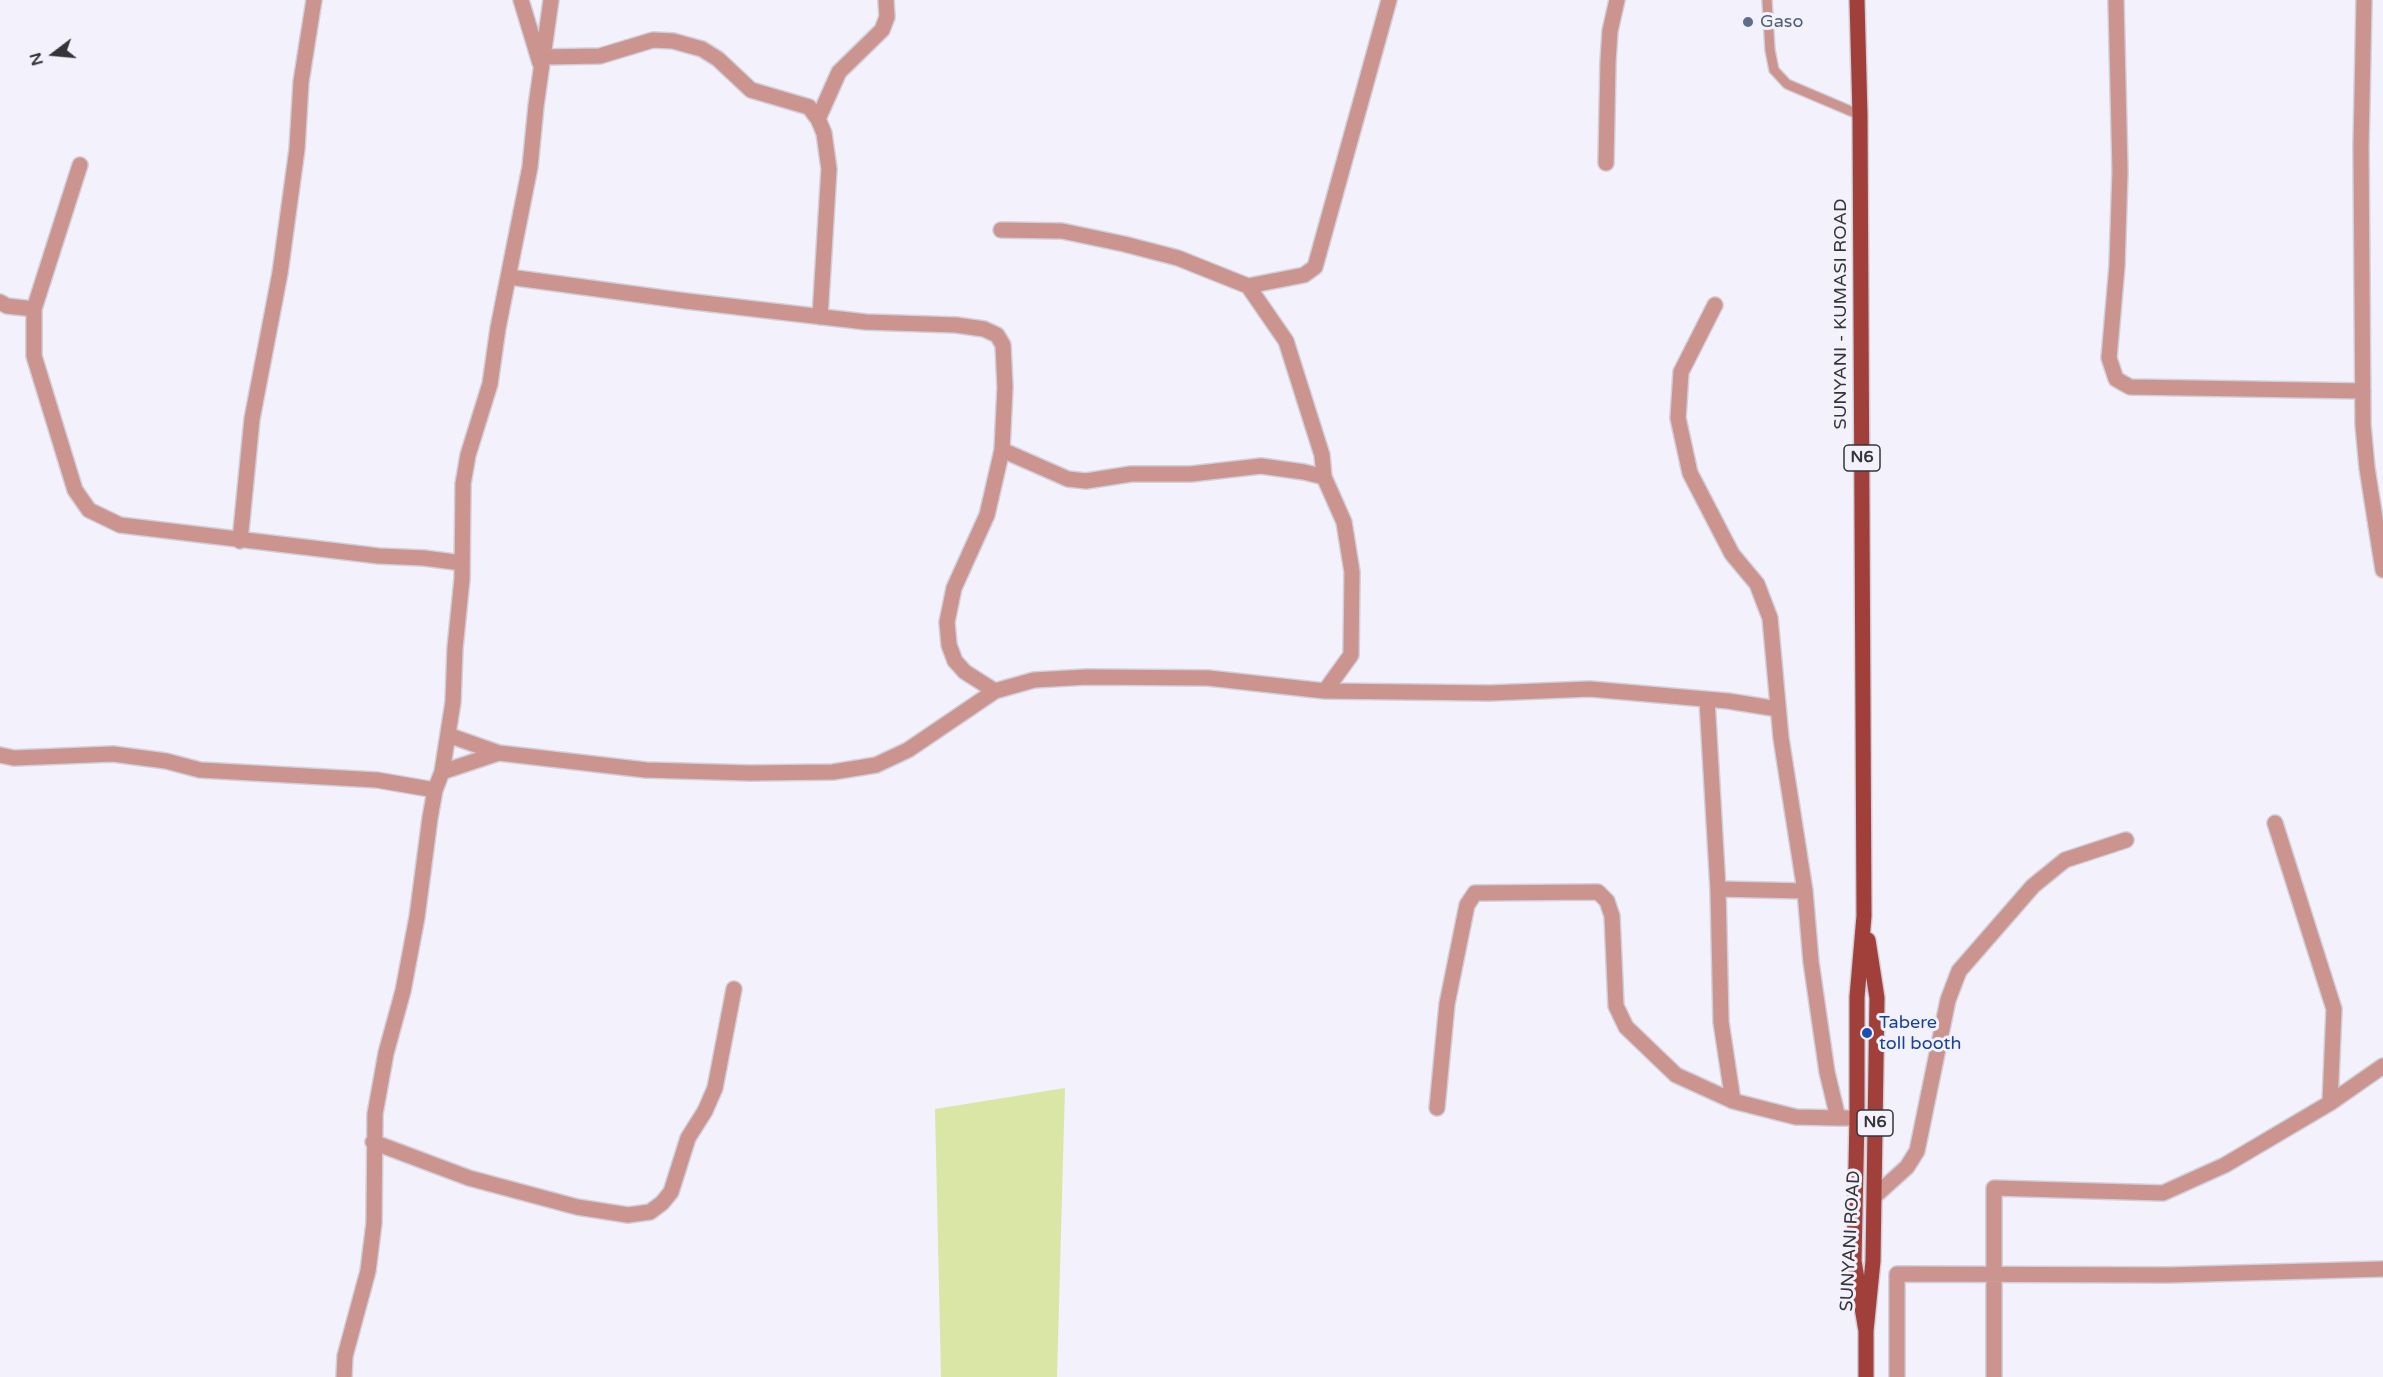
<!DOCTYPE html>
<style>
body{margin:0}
#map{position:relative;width:2383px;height:1377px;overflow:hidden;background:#f3f1fc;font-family:"Varela Round",sans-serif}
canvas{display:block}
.north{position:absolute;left:24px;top:24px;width:60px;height:60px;-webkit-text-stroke:4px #f3f1fc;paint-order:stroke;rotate:254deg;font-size:16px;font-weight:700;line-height:24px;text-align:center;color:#353438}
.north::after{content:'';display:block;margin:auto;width:21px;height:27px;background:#353438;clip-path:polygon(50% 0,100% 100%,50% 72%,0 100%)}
</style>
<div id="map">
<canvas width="2383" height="1377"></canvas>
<div class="north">N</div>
</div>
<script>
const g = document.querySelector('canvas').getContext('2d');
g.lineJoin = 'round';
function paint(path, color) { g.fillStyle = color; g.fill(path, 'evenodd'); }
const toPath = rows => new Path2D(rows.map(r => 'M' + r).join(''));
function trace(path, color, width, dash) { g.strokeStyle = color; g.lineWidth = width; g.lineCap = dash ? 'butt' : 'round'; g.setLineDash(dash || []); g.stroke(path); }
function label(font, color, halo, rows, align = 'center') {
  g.font = font + ' "Varela Round",sans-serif'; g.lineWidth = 6; g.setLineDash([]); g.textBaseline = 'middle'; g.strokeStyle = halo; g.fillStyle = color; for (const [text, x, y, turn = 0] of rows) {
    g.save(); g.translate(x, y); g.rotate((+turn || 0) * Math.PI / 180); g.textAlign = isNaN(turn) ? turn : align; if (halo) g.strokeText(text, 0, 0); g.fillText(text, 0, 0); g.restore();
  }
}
paint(toPath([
 [1065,1088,1057,1377,941,1377,935,1109]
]), '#dae6a5');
const service = toPath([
 [1767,0,1770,50,1774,70,1787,84,1860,115]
]);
const minor = toPath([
 [521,0,540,63],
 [2116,0,2120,171,2117,266,2109,358,2116,379,2130,387,2363,391],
 [2364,0,2361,147,2363,425,2367,468,2383,570],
 [544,57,600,56,653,40,673,41,702,49,718,59,751,90,809,107,818,119,824,133,829,169,820,317],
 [818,119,839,72,882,30,887,17,886,0],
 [1606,163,1608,62,1610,31,1617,0],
 [80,165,34,309,34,356,75,490,89,510,120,525,379,556,424,558,462,563],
 [1001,230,1062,231,1124,244,1178,258,1248,286,1286,341,1322,455,1324,477],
 [509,277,686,301,866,322,956,325,984,329,997,335,1003,345,1005,387,1002,450,987,515,954,588,947,622,949,645,955,661,965,672,995,691],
 [1248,286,1304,275,1315,267,1389,0],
 [0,302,7,306,34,309],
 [1715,305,1681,372,1678,418,1690,473,1732,554,1757,584,1770,618,1781,738,1805,891,1811,962,1827,1072,1838,1118,1857,1118],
 [1002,450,1068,479,1086,481,1131,474,1191,474,1261,466,1304,472,1324,477,1344,522,1352,572,1351,655,1325,691],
 [240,541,252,419,280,273,297,149,301,82,314,0],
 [1707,700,1718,889,1721,1022,1733,1101,1796,1117,1838,1118],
 [448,735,499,753,646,770,750,773,833,772,876,765,908,750,995,691,1034,680,1087,677,1208,678,1325,691,1490,693,1590,689,1728,701,1778,709],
 [0,755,14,758,113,754,166,761,200,770,377,780,435,790],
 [442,772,499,753],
 [2275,823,2334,1009,2330,1103],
 [1718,889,1805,891],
 [1437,1108,1447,1004,1467,905,1475,893,1598,892,1607,901,1612,916,1616,1006,1626,1027,1676,1075,1733,1101],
 [373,1142,469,1178,577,1207,628,1215,650,1212,662,1203,671,1192,688,1138,705,1111,715,1088,734,989],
 [1875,1196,1907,1167,1917,1151,1948,1000,1959,971,2033,886,2065,860,2126,840],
 [344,1377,345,1356,368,1271,374,1223,375,1114,386,1053,403,991,417,917,430,818,435,790,442,772,453,702,455,648,462,579,463,484,468,455,490,384,498,328,530,167,536,106,551,0],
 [1897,1377,1897,1274,2168,1275,2383,1269],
 [1994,1377,1994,1188,2163,1193,2225,1165,2330,1103,2383,1066]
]);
const primary = toPath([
 [1857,0,1860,115,1864,916,1857,997,1857,1118,1854,1261,1866,1331],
 [1866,1377,1866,1331,1873,1261,1877,998,1868,940]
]);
trace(service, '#d1cfd9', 12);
trace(minor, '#d1cfd9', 18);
trace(primary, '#d1cfd9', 18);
trace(service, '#cc948e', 9);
trace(minor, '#cc948e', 15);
trace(primary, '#a1403a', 15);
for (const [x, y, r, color] of [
 [1748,22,6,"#5c6f8a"],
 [1867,1033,6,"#1a4fb4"]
]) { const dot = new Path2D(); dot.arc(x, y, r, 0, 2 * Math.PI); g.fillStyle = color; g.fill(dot); trace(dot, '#f3f1fc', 2); }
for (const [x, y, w] of [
 [1862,458,36],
 [1875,1123,36]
]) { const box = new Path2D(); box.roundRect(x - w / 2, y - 13, w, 26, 4.5); g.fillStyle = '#f3f1fc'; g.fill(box); trace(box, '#353438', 1.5); }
label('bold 16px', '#353438', null, [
 ["N6",1862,458],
 ["N6",1875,1123]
]);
label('18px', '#4e5e75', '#f3f1fc', [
 ["Gaso",1760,22]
], 'left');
label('18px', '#353438', '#f3f1fc', [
 ["SUNYANI - KUMASI ROAD",1841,314,-90],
 ["SUNYANI ROAD",1851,1241,-87]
]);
label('18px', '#164399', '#f3f1fc', [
 ["Tabere",1879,1023],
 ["toll booth",1879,1044]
], 'left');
</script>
